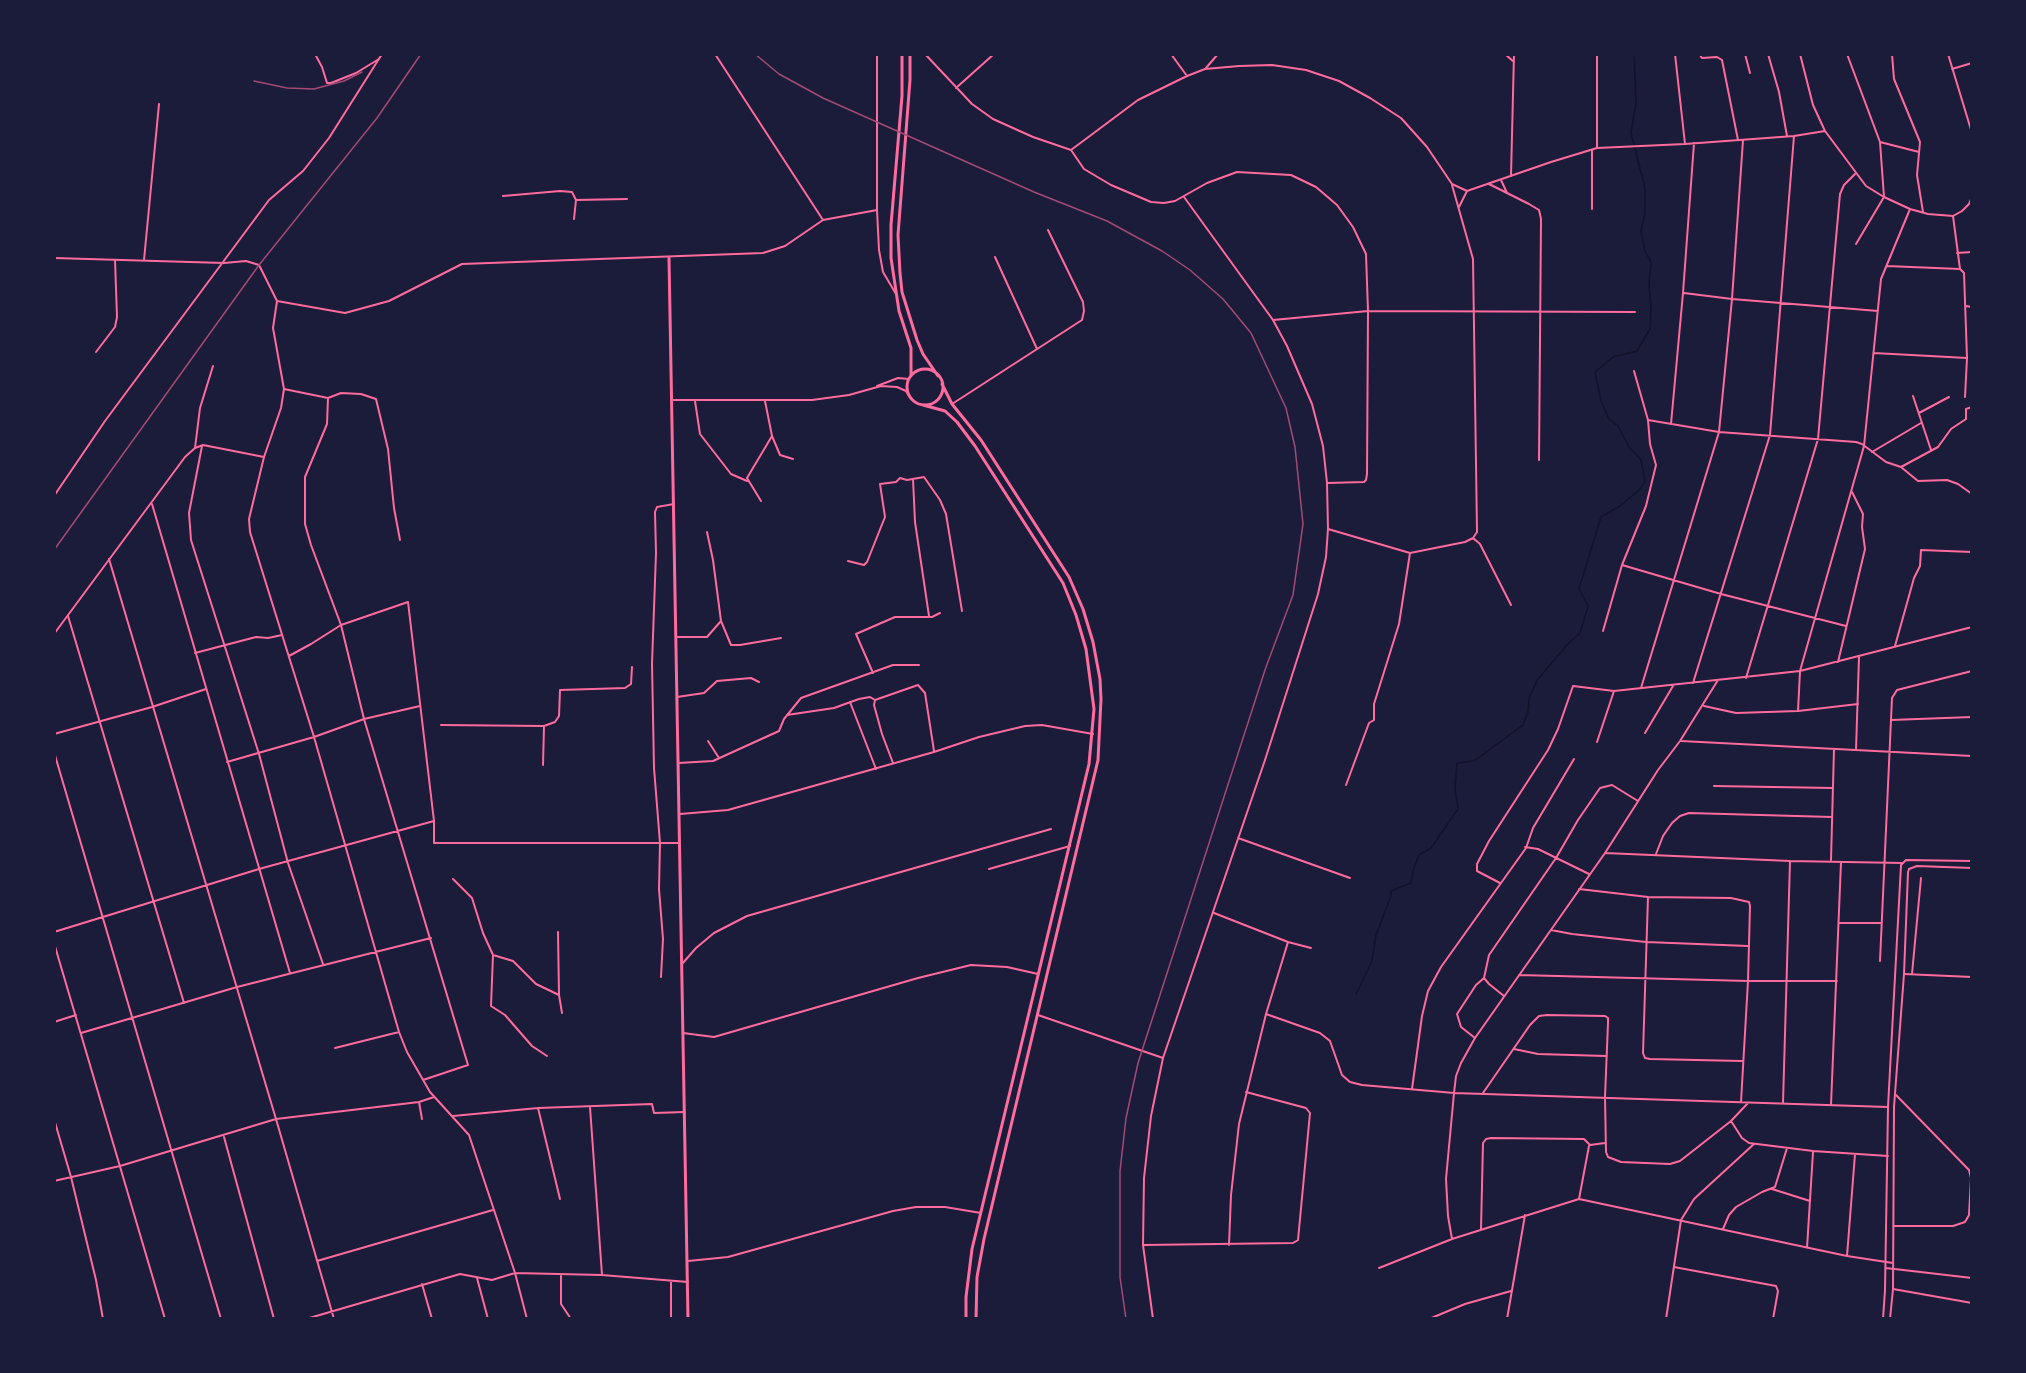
<!DOCTYPE html>
<style>
body{margin:0}
#map{position:relative;width:2026px;height:1373px;overflow:hidden;background:#1b1b3a;font-family:Rubik,sans-serif}
canvas{display:block}
.frame{position:absolute;inset:0;border:56px solid #1b1b3a;pointer-events:none}
</style>
<div id="map">
<canvas width="2026" height="1373"></canvas>
<div class="frame"></div>
</div>
<script>
const g = document.querySelector('canvas').getContext('2d');
g.lineJoin = 'round';
const toPath = rows => new Path2D(rows.map(r => 'M' + r).join(''));
function trace(path, color, width, dash) { g.strokeStyle = color; g.lineWidth = width; g.lineCap = dash ? 'butt' : 'round'; g.setLineDash(dash || []); g.stroke(path); }
trace(toPath([
 [1356,994,1372,961,1376,935,1391,896,1391,891,1411,883,1413,871,1419,855,1431,848,1458,809,1455,789,1457,763,1474,761,1523,725,1528,712,1529,698,1538,679,1567,645,1580,633,1588,606,1579,589,1601,517,1620,506,1639,490,1645,482,1641,460,1629,447,1618,426,1609,419,1601,401,1595,372,1613,357,1637,351,1650,329,1651,307,1649,285,1651,262,1645,251,1641,231,1645,213,1645,188,1631,133,1636,103,1634,54],
 [54,1312,56,1319]
]), '#12122b', 1.5);
trace(toPath([
 [315,54,322,67,327,83,331,83,356,73,379,59],
 [715,54,823,220],
 [877,54,877,210,879,250,883,272,896,294],
 [925,54,972,104,993,119,1033,137,1071,150,1138,100,1187,76,1171,54],
 [1505,54,1514,62],
 [1597,54,1597,148],
 [1699,54,1702,58,1717,57,1722,60,1738,140],
 [1745,54,1750,73],
 [1768,54,1779,92,1787,136],
 [1800,54,1813,105,1825,131,1866,186,1884,197,1910,209,1928,214,1953,216,1962,211,1969,204,1972,197],
 [1847,54,1880,142,1884,197,1856,244],
 [1892,54,1894,79,1920,142,1917,175,1923,212],
 [1948,54,1972,133],
 [1206,68,1218,54],
 [1952,69,1972,63],
 [956,88,994,54],
 [1880,142,1919,152],
 [1685,144,1794,136,1825,131],
 [1071,150,1084,169,1111,185,1151,202,1164,203,1175,201,1207,183,1237,172,1291,175,1316,187,1337,205,1353,227,1366,254,1368,311,1367,474,1366,480,1364,482,1327,483],
 [1592,150,1592,209],
 [1511,176,1514,54],
 [1501,180,1507,193],
 [1489,184,1529,204,1539,210,1541,219,1539,460],
 [503,196,560,191,572,192,576,200,574,219],
 [576,200,627,199],
 [1459,207,1467,191],
 [1953,216,1960,269],
 [1957,253,1972,252],
 [995,257,1037,349],
 [144,260,159,104],
 [1887,266,1960,269,1964,273,1967,358,1965,397],
 [1684,293,1732,299,1878,311],
 [1966,306,1972,307],
 [345,313,389,301,462,264,763,253,785,246,823,220,877,210],
 [1273,320,1368,311,1635,312],
 [96,352,115,327,117,317,115,260],
 [1874,353,1967,358],
 [284,389,328,398,327,424,305,477,305,524,311,545,341,625,364,719,468,1065,423,1080],
 [1913,396,1931,450],
 [328,398,341,393,361,394,376,399,388,449,394,508,400,540],
 [695,401,700,434,731,474,747,481],
 [952,404,1082,320,1084,311,1083,302,1048,230],
 [1919,413,1949,397],
 [1648,420,1719,432,1856,442,1862,444,1886,462,1901,467,1918,481,1947,480,1958,484,1972,494],
 [1671,424,1683,293,1694,143],
 [772,436,780,455,793,459],
 [202,446,189,513,191,540,259,754,288,863,323,964],
 [195,448,200,408,213,366],
 [1872,452,1921,423],
 [264,457,249,519,250,532,314,737,399,1032,407,1052,430,1092,469,1135,515,1273],
 [1901,467,1938,447,1951,429,1966,419,1966,409,1972,407],
 [913,479,915,522,929,616],
 [761,501,747,478,772,436,765,401],
 [152,504,290,973],
 [1328,529,1410,553,1465,542,1473,538,1477,532,1473,259,1452,185],
 [707,532,713,560,721,621,731,645,740,645,781,638],
 [1473,538,1480,544,1511,605],
 [109,559,276,1119,334,1319],
 [848,561,864,565,867,562,885,517,880,484,896,482,900,478,907,480,924,477,940,500,946,514,962,611],
 [1622,565,1721,594,1846,626],
 [68,616,184,1003],
 [1603,631,1622,565,1646,506,1656,465,1650,444,1648,420,1634,371],
 [676,637,707,637,721,621],
 [1895,646,1914,578,1920,566,1921,550,1972,552],
 [195,653,256,637,268,638,282,635],
 [289,656,311,644,341,625,408,602,434,821,434,843,679,843],
 [1838,662,1865,549,1862,527,1863,514,1852,492],
 [873,673,856,634,895,617,932,617,940,613],
 [1746,678,1818,439,1840,194,1844,185,1855,174],
 [1693,683,1770,435,1794,136],
 [1641,688,1719,432,1732,299,1743,140],
 [677,697,704,693,717,681,751,678,759,682],
 [875,700,874,705,882,734,893,763],
 [850,702,876,769],
 [1704,706,1736,713,1798,711,1858,704],
 [1798,711,1800,671,1864,446,1881,279,1910,209],
 [787,715,834,708,859,699,870,697,875,700,918,685,925,693,934,751],
 [1891,720,1972,717],
 [441,725,544,726,555,722,559,716,560,690,625,688,631,684,632,667],
 [1645,733,1673,686],
 [54,734,152,707,206,689],
 [708,741,719,758],
 [1681,741,1972,756],
 [1597,742,1614,691],
 [1856,750,1859,657],
 [54,752,221,1319],
 [227,762,314,737,364,719,420,706],
 [678,763,713,761,779,731,784,719,801,698,893,665,919,665],
 [543,765,544,726],
 [1346,785,1369,723,1374,720,1374,704,1399,624,1410,553],
 [1714,786,1833,788],
 [680,814,728,810,934,752,979,737,1025,726,1042,725,1093,734],
 [1238,838,1350,878],
 [1525,847,1538,849,1589,874],
 [1605,853,1790,861,1902,863],
 [1656,854,1663,836,1672,823,1680,816,1689,813,1832,817],
 [1831,860,1834,749],
 [989,869,1070,846],
 [453,879,472,898,483,933,493,955,491,1006,505,1015,532,1046,547,1056],
 [1500,883,1477,871,1477,864,1489,841,1548,750,1558,729,1573,686,1614,691,1800,671,1972,627],
 [1579,889,1648,897,1731,898,1749,902,1750,906,1748,981,1741,1102],
 [1648,897,1643,1053,1645,1058,1650,1059,1742,1061],
 [1214,913,1288,942,1311,948],
 [1839,923,1881,923],
 [1551,930,1572,934,1646,942,1748,946],
 [54,932,259,869,434,821],
 [54,943,165,1319],
 [493,955,513,961,536,984,559,995,558,932],
 [1880,961,1892,698,1897,690,1972,671],
 [682,964,696,948,714,933,747,916,1051,829],
 [1904,974,1972,977],
 [1912,974,1921,878],
 [1519,975,1748,981,1837,981],
 [661,977,663,939,659,889,660,843,654,768,652,664,656,553,655,512,657,507,674,504],
 [1484,978,1489,984,1504,996],
 [559,995,562,1013],
 [1266,1014,1320,1033,1330,1041,1342,1075,1350,1082,1362,1085,1454,1093,1888,1107],
 [1038,1015,1163,1058],
 [54,1022,76,1015],
 [81,1033,237,987,431,938],
 [683,1033,714,1037,918,978,971,965,1007,967,1038,974],
 [1475,1038,1461,1027,1457,1014,1476,985,1484,978,1489,955,1556,858,1578,820,1600,788,1612,785,1638,801],
 [335,1048,399,1032],
 [1514,1049,1538,1054,1606,1056],
 [1412,1089,1422,1016,1428,991,1441,967,1526,848,1533,828,1574,759],
 [1483,1093,1530,1025,1539,1016,1547,1015,1605,1016,1608,1018,1608,1023,1605,1097,1606,1152,1608,1157,1621,1162,1670,1164,1680,1161,1731,1121,1748,1103],
 [419,1102,422,1119],
 [1783,1103,1790,861],
 [1831,1105,1841,862],
 [590,1107,602,1275],
 [538,1108,560,1199],
 [453,1116,538,1108,652,1104,654,1113,685,1112],
 [54,1119,71,1177,96,1280,103,1319],
 [1731,1121,1742,1138,1749,1143,1813,1151,1888,1156],
 [224,1137,274,1319],
 [54,1181,120,1166,276,1119,419,1102,434,1097],
 [1772,1189,1810,1201],
 [1579,1199,1589,1146],
 [1894,1226,1953,1226,1965,1222,1969,1215,1971,1178,1969,1170,1896,1095],
 [1481,1229,1483,1143,1486,1139,1491,1138,1584,1139,1590,1145,1605,1143],
 [1723,1229,1729,1215,1736,1207,1762,1192,1775,1187,1787,1148],
 [1452,1239,1448,1216,1446,1179,1454,1093,1456,1076,1461,1063,1475,1038,1605,853,1658,770,1680,741,1718,680],
 [1143,1245,1293,1243,1298,1240,1310,1113,1306,1108,1246,1092],
 [1229,1245,1231,1195,1239,1124,1266,1014,1288,942],
 [1807,1248,1813,1152],
 [1847,1256,1855,1154],
 [317,1261,493,1210],
 [688,1261,728,1257,893,1211,916,1207,945,1207,981,1213],
 [1674,1267,1776,1286,1778,1291,1773,1319],
 [1379,1268,1452,1239,1579,1199,1847,1256,1893,1263],
 [561,1275,561,1304,571,1319],
 [477,1278,488,1319],
 [671,1281,671,1319],
 [422,1284,432,1319],
 [1893,1289,1972,1303],
 [306,1319,460,1274,492,1280,515,1273,602,1275,688,1282],
 [1153,1319,1143,1245,1144,1178,1151,1116,1163,1058,1265,760,1318,594,1326,557,1328,529,1327,483,1323,446,1312,404,1287,346,1273,320,1184,197],
 [1429,1319,1465,1304,1511,1291],
 [1507,1319,1525,1215],
 [1666,1319,1681,1220,1694,1199,1754,1144]
]), '#ff6b9d', 2);
trace(toPath([
 [1187,76,1205,69,1239,66,1272,65,1306,70,1339,81,1370,98,1401,118,1427,147,1452,184,1467,191,1551,162,1597,148,1685,144,1675,54],
 [54,258,224,263,246,261,259,265,277,301,273,328,284,389,281,408,264,457,203,445,195,448,185,457,54,634],
 [277,301,345,313],
 [877,386,898,378,909,379],
 [672,400,812,400,849,395,881,386,897,387,906,391,909,396],
 [54,496,105,421,269,200,303,171,329,138,382,54],
 [1886,1268,1972,1278],
 [515,1273,527,1319],
 [1883,1319,1885,1290,1888,1107,1901,865,1906,860,1972,861],
 [1890,1319,1893,1289,1894,1107,1904,974,1908,872,1909,869,1917,866,1972,868]
]), '#ff6b9d', 2);
trace(toPath([
 [669,258,688,1319]
]), '#ff6b9d', 3);
trace(toPath([
 [902,54,902,96,891,225,891,258,899,311,911,348,911,376],
 [910,54,910,80,898,235,900,273,902,292,917,340,923,354,938,376],
 '907 387a18 18 0 1 1 36 0a18 18 0 1 1-36 0Z',
 [942,384,952,404,981,440,1069,577,1083,609,1093,642,1100,679,1101,699,1098,760,984,1239,977,1277,976,1319],
 [923,405,945,411,957,422,975,446,1063,583,1076,615,1086,649,1094,709,1089,764,972,1249,966,1297,966,1319]
]), '#ff6b9d', 3);
trace(toPath([
 [755,54,779,74,823,98,1034,192,1107,221,1162,251,1190,270,1223,299,1251,333,1286,408,1295,447,1303,524,1293,595,1266,667,1138,1063,1126,1118,1120,1171,1120,1277,1126,1319],
 [254,81,287,88,314,89,344,81,362,72],
 [54,550,259,265,377,118,421,54]
]), '#a44b75', 1.5);
</script>
